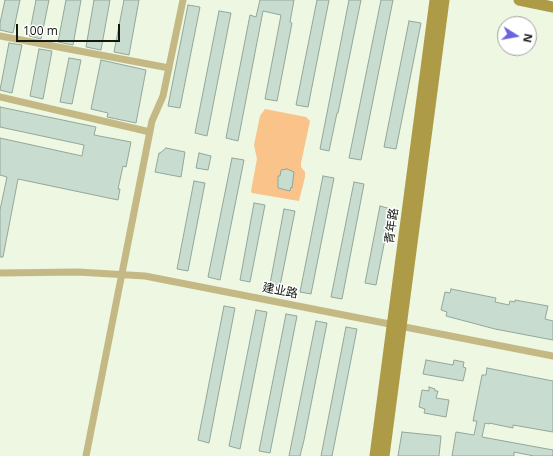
<!DOCTYPE html>
<meta charset="utf-8">
<style>
body{margin:0}
#map{position:relative;width:553px;height:456px;overflow:hidden;background:#edf7e2;font-family:"Open Sans",sans-serif}
canvas{display:block}
.north{position:absolute;left:497px;top:16px;width:40px;height:40px;box-sizing:border-box;background:#fff;border:1px solid #a1a29f;border-radius:50%;rotate:101deg;font-size:11px;font-weight:700;line-height:16px;text-align:center;color:#141710}
.north::after{content:'';display:block;margin:auto;width:14px;height:18px;background:#6a63dd;clip-path:polygon(50% 0,100% 100%,50% 72%,0 100%)}
.scale{position:absolute;left:16px;top:24px;width:104px;height:18px;box-sizing:border-box;border:2px solid #141710;border-top:0;padding-left:5px;font-size:12px;line-height:14px;white-space:nowrap;color:#141710;-webkit-text-stroke:3px #fff;paint-order:stroke}
</style>
<div id="map">
<canvas width="553" height="456"></canvas>
<div class="north">N</div>
<div class="scale">100 m</div>
</div>
<script>
const g = document.querySelector('canvas').getContext('2d');
g.lineJoin = 'round';
function paint(path, color) { g.fillStyle = color; g.fill(path, 'evenodd'); }
const toPath = rows => new Path2D(rows.map(r => 'M' + r).join(''));
function trace(path, color, width, dash) { g.strokeStyle = color; g.lineWidth = width; g.lineCap = dash ? 'butt' : 'round'; g.setLineDash(dash || []); g.stroke(path); }
function label(font, color, halo, rows, align = 'center') {
  g.font = font + ' "Open Sans","Noto Sans SC",sans-serif'; g.lineWidth = 3; g.setLineDash([]); g.textBaseline = 'middle'; g.strokeStyle = halo; g.fillStyle = color; for (const [text, x, y, turn = 0] of rows) {
    g.save(); g.translate(x, y); g.rotate((+turn || 0) * Math.PI / 180); g.textAlign = isNaN(turn) ? turn : align; if (halo) g.strokeText(text, 0, 0); g.fillText(text, 0, 0); g.restore();
  }
}
paint(toPath([
 [265,109,306,117,310,121,301,163,301,167,305,172,305,177,299,201,252,193,251,191,257,159,254,145,260,116]
]), '#f9c38a');
const building = toPath([
 [5,0,20,0,13,33,0,30,0,23,5,0],
 [36,0,49,0,41,39,29,36,36,0],
 [66,0,81,0,73,45,58,42,66,0],
 [94,0,110,0,101,50,86,47,94,0],
 [124,0,139,0,129,55,114,52,124,0],
 [260,0,294,0,290,22,292,23,277,101,265,99,281,15,263,11,238,141,226,138,250,15,256,17,260,0],
 [317,0,329,0,308,107,296,105,317,0],
 [349,0,361,0,338,113,337,113,329,151,320,149,349,0],
 [381,0,393,0,361,160,349,158,381,0],
 [188,5,200,7,180,108,168,106,188,5],
 [219,11,231,13,207,136,195,133,219,11],
 [409,21,421,23,396,149,384,147,409,21],
 [9,43,22,45,12,93,0,90,9,43],
 [39,49,52,51,43,99,30,96,39,49],
 [69,58,81,60,72,104,60,102,69,58],
 [101,60,146,70,136,123,107,117,108,113,91,109,101,60],
 [0,107,96,127,94,135,131,142,126,167,123,166,118,189,120,189,118,200,18,179,3,257,0,257,0,210,7,177,0,175,0,138,82,156,84,145,0,127,0,107],
 [166,148,185,152,181,177,155,172,159,153,160,153,166,148],
 [199,153,211,156,208,170,196,168,199,153],
 [232,158,244,160,220,280,208,277,232,158],
 [287,169,294,172,292,188,291,187,290,191,278,188,278,176,280,176,281,170,287,169],
 [323,176,334,178,311,294,300,292,323,176],
 [194,181,205,183,188,271,177,269,194,181],
 [354,182,364,184,342,299,331,297,354,182],
 [254,203,265,205,250,282,240,280,254,203],
 [380,206,391,209,376,285,365,283,380,206],
 [284,209,295,211,280,286,270,284,284,209],
 [451,289,496,298,495,302,509,305,510,301,515,302,515,300,548,306,545,319,553,321,553,340,495,329,446,316,447,312,441,310,445,292,450,293,451,289],
 [224,306,235,308,209,443,198,440,224,306],
 [256,310,267,312,240,449,229,446,256,310],
 [286,314,297,316,270,453,259,451,286,314],
 [316,321,327,323,304,440,300,456,289,456,316,321],
 [346,327,357,329,334,446,332,456,321,456,346,327],
 [426,360,453,365,454,360,464,362,463,367,466,368,463,381,423,374,426,360],
 [487,368,553,381,553,432,513,425,513,428,489,423,489,424,485,423,482,437,553,450,553,456,534,456,514,452,514,456,452,456,456,432,474,435,477,421,473,421,482,375,486,375,487,368],
 [429,387,435,389,435,391,438,391,436,398,449,400,446,417,424,413,425,409,419,407,422,390,429,391,429,387],
 [402,432,441,436,439,456,398,456,402,432]
]);
paint(building, '#c8ddd0');
trace(building, '#92a79a', 1);
trace(toPath([
 [0,36,169,68],
 [0,97,150,132],
 [0,273,78,272,145,276,553,356],
 [86,456,152,121,163,96,183,0]
]), '#c4b984', 7);
trace(toPath([
 [519,0,553,7],
 [375,456,435,0],
 [384,456,444,0]
]), '#ad9b47', 11);
label('12px', '#141710', '#fff', [
 ["青年路",392,226,-82],
 ["建业路",280,291,11]
]);
</script>
